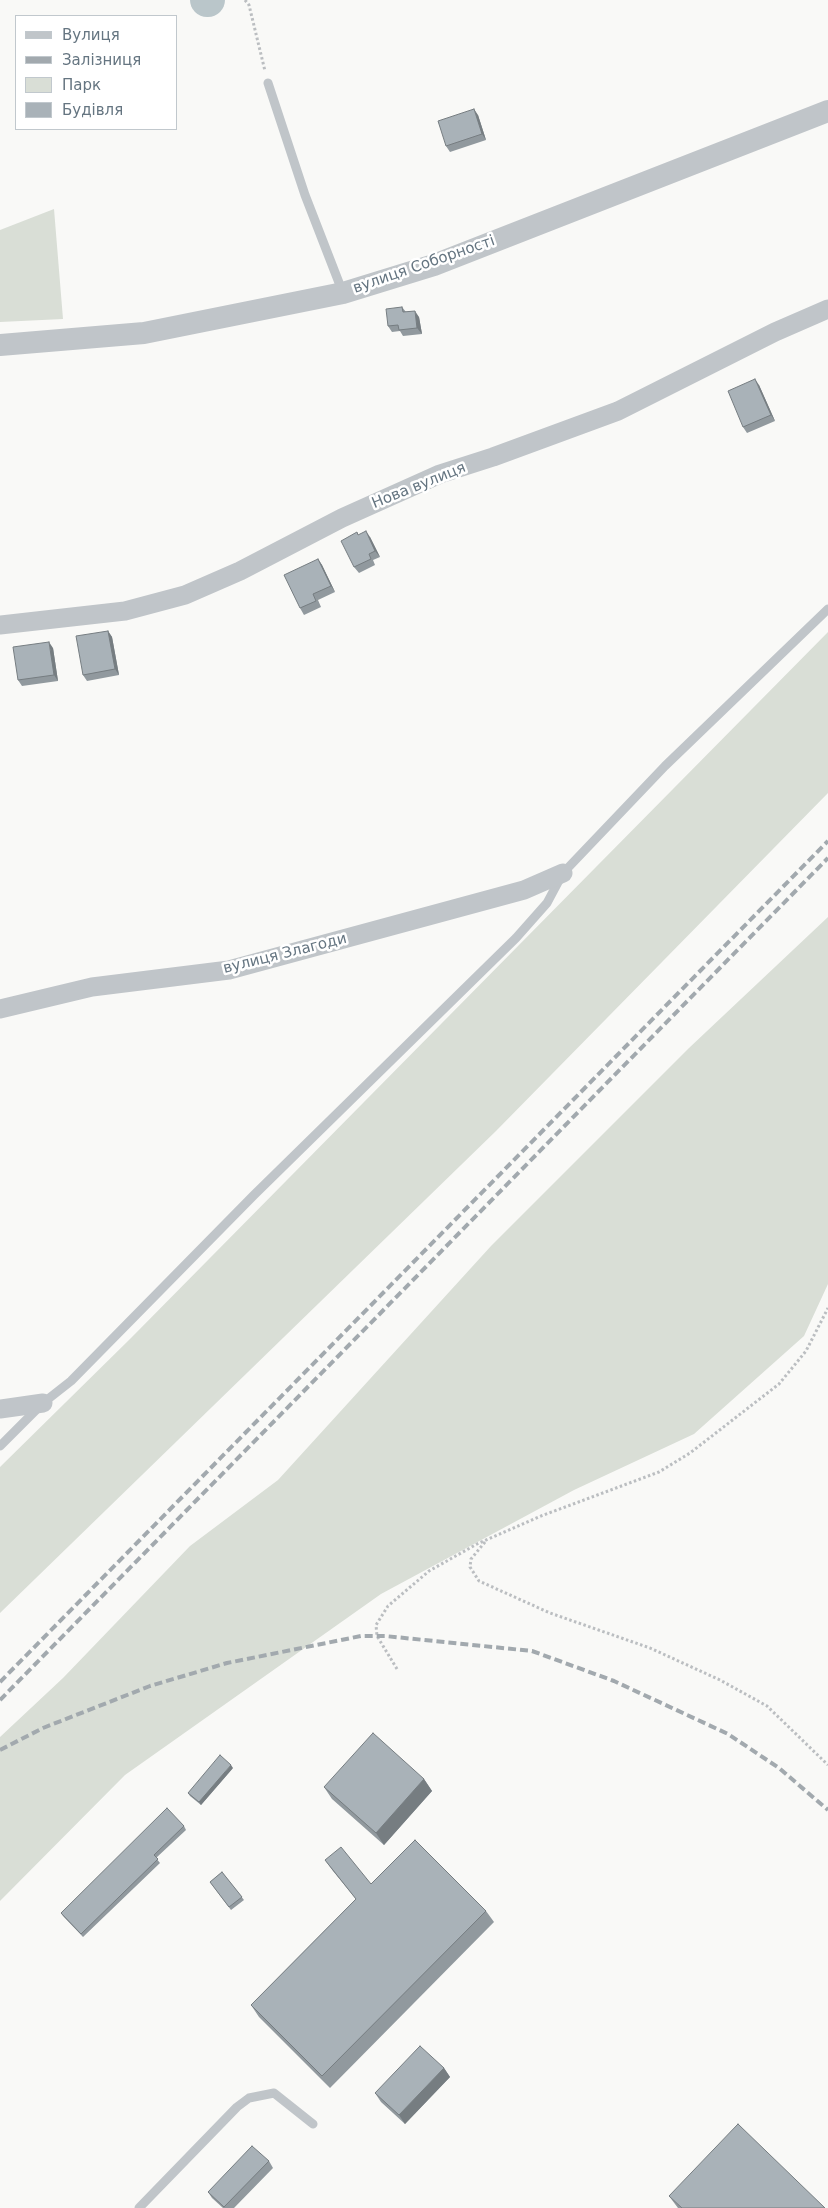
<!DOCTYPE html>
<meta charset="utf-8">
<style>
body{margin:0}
#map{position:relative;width:828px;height:2208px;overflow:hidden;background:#f9f9f7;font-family:"DejaVu Sans",sans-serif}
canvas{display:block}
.legend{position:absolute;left:15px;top:15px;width:162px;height:115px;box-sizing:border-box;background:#fff;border:1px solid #c1c8cd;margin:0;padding:6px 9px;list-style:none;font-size:15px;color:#657581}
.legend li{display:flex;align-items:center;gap:10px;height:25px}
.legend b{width:25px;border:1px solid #c1c8cd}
</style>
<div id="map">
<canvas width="828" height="2208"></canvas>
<ul class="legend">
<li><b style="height:6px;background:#c0c5c9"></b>Вулиця</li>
<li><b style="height:6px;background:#a2a9ae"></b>Залізниця</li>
<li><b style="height:14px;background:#d9ded6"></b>Парк</li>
<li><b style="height:14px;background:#a9b2b8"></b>Будівля</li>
</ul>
</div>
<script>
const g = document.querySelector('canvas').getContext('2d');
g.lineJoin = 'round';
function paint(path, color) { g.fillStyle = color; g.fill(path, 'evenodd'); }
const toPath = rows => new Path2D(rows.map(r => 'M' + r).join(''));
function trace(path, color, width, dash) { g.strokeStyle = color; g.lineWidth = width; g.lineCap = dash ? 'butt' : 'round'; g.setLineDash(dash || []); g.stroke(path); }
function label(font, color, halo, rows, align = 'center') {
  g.font = font + ' "DejaVu Sans",sans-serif'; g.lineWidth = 5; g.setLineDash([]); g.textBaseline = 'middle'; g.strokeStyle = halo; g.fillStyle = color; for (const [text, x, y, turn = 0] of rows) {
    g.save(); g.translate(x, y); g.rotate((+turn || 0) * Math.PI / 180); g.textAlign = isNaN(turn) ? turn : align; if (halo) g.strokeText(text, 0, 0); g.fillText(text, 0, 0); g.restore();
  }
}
paint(toPath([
 [54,209,63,319,0,322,0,230],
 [828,632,828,793,496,1131,0,1613,0,1467,131,1338],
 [828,917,828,1284,804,1336,694,1434,574,1490,381,1594,125,1775,0,1901,0,1737,63,1678,190,1546,278,1480,491,1246,689,1048]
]), '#d9ded6');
trace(toPath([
 [207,0,208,0]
]), '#bac6ca', 34);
trace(toPath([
 [245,0,249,5,265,71],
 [485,1542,471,1559,470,1567,479,1581,550,1613,650,1648,720,1680,767,1706,828,1765],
 [397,1669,377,1636,376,1625,388,1606,429,1571,477,1544,541,1516,659,1472,690,1453,779,1384,806,1351,828,1308]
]), '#bbbec1', 3, [2.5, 2.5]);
trace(toPath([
 [268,83,305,195,343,293],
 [0,1446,43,1403,71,1381,254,1195,516,938,547,903,563,873,665,766,828,609],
 [139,2208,237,2107,249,2098,274,2093,313,2124]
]), '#c0c5c9', 9);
trace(toPath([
 [0,625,125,611,185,595,240,571,342,518,440,474,493,457,618,411,775,332,828,309],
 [0,1009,92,987,229,970,524,890,563,873],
 [0,1409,43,1403]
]), '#c0c5c9', 19);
trace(toPath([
 [0,345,144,333,343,293,434,265,828,111]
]), '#c0c5c9', 22);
trace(toPath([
 [0,1682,828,841],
 [0,1700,828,858],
 [0,1750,43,1728,150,1686,227,1663,361,1636,385,1636,532,1651,614,1681,728,1734,779,1768,828,1810]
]), '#a2a9ae', 4, [8, 4]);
paint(toPath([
 [478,115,486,140,450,152,446,146],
 [402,307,406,312,419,317,422,334,403,336,400,331,392,332,388,326],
 [759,385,775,421,747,433,743,427],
 [359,535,370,537,380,557,373,560,375,565,359,573,354,567],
 [318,559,322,565,335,592,318,600,321,607,304,615,300,608],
 [108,631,112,637,119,675,87,681,83,675],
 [53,648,58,681,22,686,18,680],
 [233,1768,201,1805,190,1796,188,1793],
 [424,1779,432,1791,384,1845,332,1799,324,1787],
 [184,1826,186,1830,156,1858,160,1863,83,1937,63,1916,61,1913],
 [325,1860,371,1884,486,1911,494,1922,330,2088,259,2017,251,2005,356,1899,333,1871],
 [222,1872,244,1900,231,1910,210,1882],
 [444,2068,450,2077,405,2124,381,2102,375,2093],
 [269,2161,273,2168,234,2208,223,2208,212,2198,208,2192],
 [669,2196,825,2208,678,2208]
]), '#91999e');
paint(toPath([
 [474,109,478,115,486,140,482,134],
 [415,311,419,317,422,334,417,328],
 [755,379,759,385,775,421,771,415],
 [366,531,370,537,380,557,375,551],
 [318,559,322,565,335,592,331,586],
 [108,631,112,637,119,675,115,669],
 [49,642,53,648,58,681,54,675],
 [231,1765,233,1768,201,1805,199,1802],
 [424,1779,432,1791,384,1845,376,1833],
 [444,2068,450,2077,405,2124,399,2115]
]), '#767d81');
const building = toPath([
 [474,109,482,134,446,146,438,121,474,109],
 [402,307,403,312,415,311,417,328,399,330,398,325,388,326,386,309,402,307],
 [755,379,771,415,743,427,728,391,755,379],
 [366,531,375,551,369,554,371,559,354,567,341,541,357,532,358,535,366,531],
 [318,559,331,586,313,594,316,601,300,608,284,575,318,559],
 [108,631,115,669,83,675,76,636,108,631],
 [49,642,54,675,18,680,13,647,49,642],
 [373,1733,424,1779,376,1833,324,1787,373,1733],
 [220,1755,231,1765,199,1802,188,1793,220,1755],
 [167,1808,184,1826,154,1855,158,1859,81,1934,61,1913,167,1808],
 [415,1840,486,1911,322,2076,251,2005,356,1899,325,1860,341,1847,371,1884,415,1840],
 [222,1872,242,1897,229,1907,210,1882,222,1872],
 [420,2046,444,2068,399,2115,375,2093,420,2046],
 [738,2124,825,2208,682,2208,669,2196,738,2124],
 [252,2146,269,2161,224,2207,208,2192,252,2146]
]);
paint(building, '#a9b2b8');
trace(building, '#767d81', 1);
label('15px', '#657581', '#fff', [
 ["вулиця Соборності",424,265,-19],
 ["Нова вулиця",419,486,-22],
 ["вулиця Злагоди",285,954,-14]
]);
</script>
